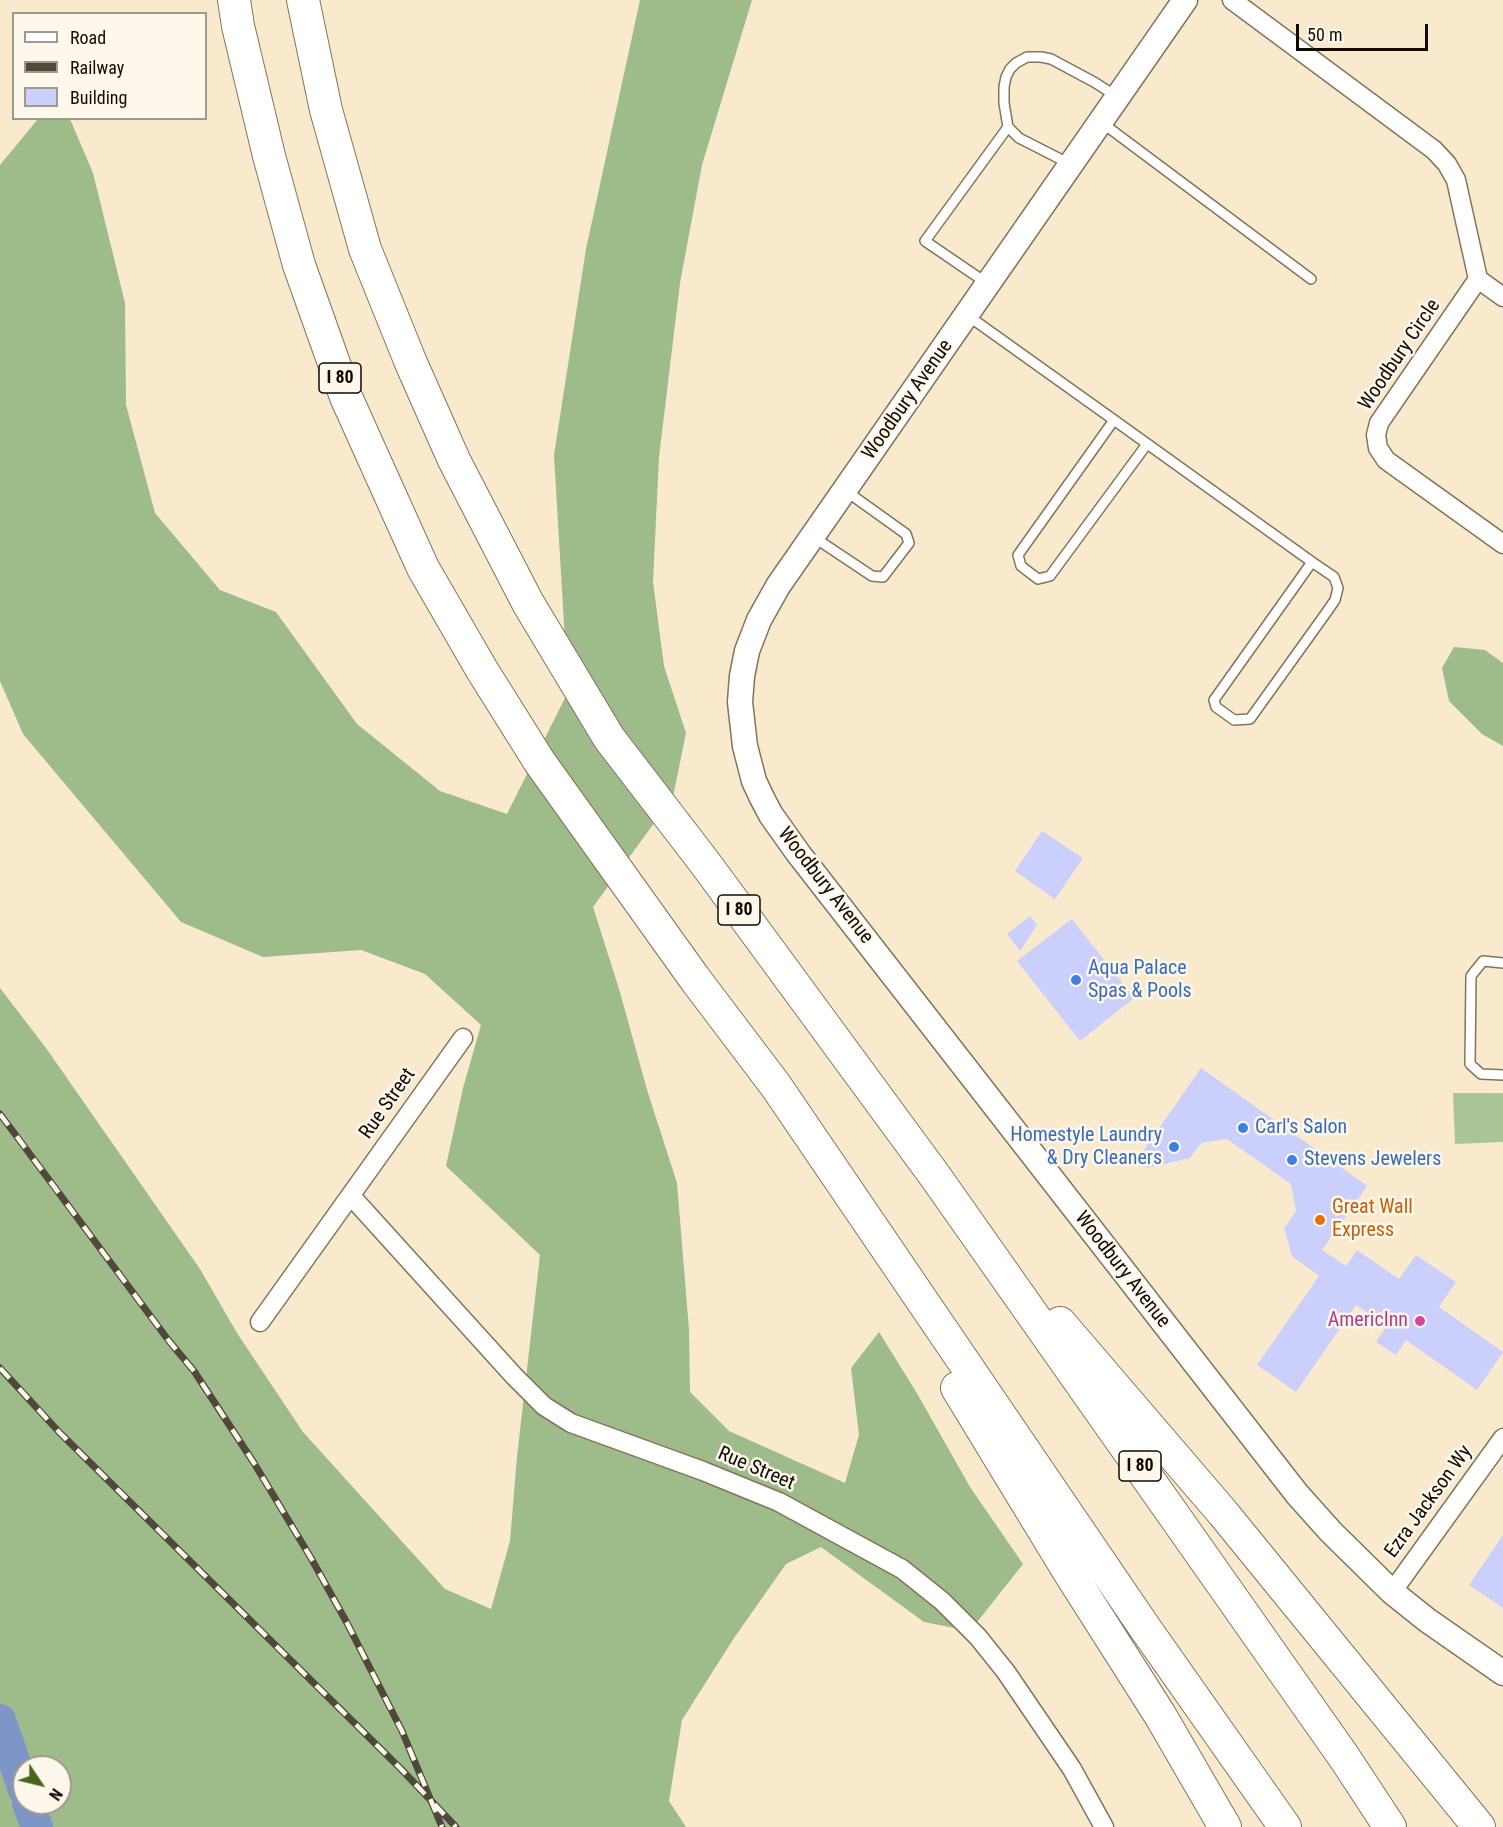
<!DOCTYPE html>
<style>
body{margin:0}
#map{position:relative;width:1503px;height:1827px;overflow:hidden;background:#f9e9cd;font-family:"Roboto Condensed",sans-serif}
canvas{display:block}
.legend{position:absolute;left:12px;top:12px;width:195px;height:108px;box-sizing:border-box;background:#fef7ec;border:2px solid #9f998f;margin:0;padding:8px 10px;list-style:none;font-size:18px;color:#110b04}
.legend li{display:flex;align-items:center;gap:12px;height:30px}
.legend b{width:30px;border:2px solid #9f998f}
.north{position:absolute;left:12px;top:1755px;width:60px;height:60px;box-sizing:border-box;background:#fef7ec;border:2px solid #9f998f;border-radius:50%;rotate:125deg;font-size:16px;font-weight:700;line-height:24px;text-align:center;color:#110b04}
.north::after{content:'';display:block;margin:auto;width:21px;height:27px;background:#4a6619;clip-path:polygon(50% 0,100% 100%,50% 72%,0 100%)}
.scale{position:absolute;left:1296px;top:24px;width:132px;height:27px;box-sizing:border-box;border:3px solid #110b04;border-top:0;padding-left:8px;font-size:18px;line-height:21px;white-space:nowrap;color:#110b04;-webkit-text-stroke:4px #fef7ec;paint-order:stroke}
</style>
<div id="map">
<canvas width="1503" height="1827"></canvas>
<ul class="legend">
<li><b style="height:8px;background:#fff"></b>Road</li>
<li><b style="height:8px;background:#51483c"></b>Railway</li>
<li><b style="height:16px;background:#cbcffc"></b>Building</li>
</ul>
<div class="north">N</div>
<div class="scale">50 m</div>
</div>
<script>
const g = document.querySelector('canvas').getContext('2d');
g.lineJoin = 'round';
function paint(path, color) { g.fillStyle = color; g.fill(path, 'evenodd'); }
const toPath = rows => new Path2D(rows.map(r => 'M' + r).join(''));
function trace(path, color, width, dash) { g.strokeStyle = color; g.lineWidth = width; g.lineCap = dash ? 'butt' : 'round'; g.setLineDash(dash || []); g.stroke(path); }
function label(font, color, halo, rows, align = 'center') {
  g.font = font + ' "Roboto Condensed",sans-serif'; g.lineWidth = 5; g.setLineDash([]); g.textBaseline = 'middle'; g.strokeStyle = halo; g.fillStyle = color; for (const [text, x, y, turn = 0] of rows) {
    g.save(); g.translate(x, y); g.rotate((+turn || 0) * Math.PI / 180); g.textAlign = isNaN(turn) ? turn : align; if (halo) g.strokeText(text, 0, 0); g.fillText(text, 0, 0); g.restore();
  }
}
paint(toPath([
 [1453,1093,1503,1093,1503,1142,1455,1144]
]), '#a9c597');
paint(toPath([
 [640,0,752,0,702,165,680,283,659,457,653,582,664,666,686,733,673,797,593,907,619,989,648,1093,677,1183,689,1330,690,1392,729,1431,845,1483,859,1435,851,1368,879,1332,918,1395,970,1487,1023,1564,970,1631,924,1622,821,1547,786,1564,734,1638,682,1720,669,1801,686,1827,0,1827,0,988,46,1048,200,1269,237,1333,303,1432,445,1589,491,1609,510,1541,517,1457,540,1255,446,1166,463,1088,481,1025,425,974,361,950,263,957,181,922,23,734,0,681,0,165,38,119,70,119,93,173,125,303,126,405,155,513,220,590,276,612,357,724,440,791,507,814,565,698,565,641,554,455,586,249],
 [24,1767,60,1767,60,1803,24,1803],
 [1454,647,1485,650,1503,663,1503,746,1482,734,1449,701,1442,668]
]), '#9dbc89');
trace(toPath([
 [0,1720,24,1790],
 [28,1803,37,1827]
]), '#7e96c7', 32);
paint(toPath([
 [1042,831,1083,858,1055,899,1015,871],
 [1030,916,1037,925,1020,951,1007,934],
 [1072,919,1134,998,1080,1041,1017,961],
 [1201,1068,1367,1186,1322,1250,1346,1266,1357,1250,1399,1279,1416,1255,1456,1282,1439,1307,1503,1352,1477,1390,1406,1340,1396,1355,1376,1342,1387,1326,1356,1305,1296,1392,1257,1365,1319,1276,1292,1256,1284,1228,1296,1211,1291,1184,1227,1139,1201,1143,1190,1158,1147,1168,1144,1150],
 [1503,1535,1503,1608,1469,1585]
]), '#cbcffc');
const lane = toPath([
 [1101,122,1311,279],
 [1070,164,1019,138,1008,127,1004,103,1004,87,1006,77,1010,69,1016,63,1027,57,1041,57,1051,59,1094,82,1116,96],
 [988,284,925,241,1008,127],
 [967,315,1114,420,1312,562,1334,577,1338,588,1335,600,1326,613,1250,719,1234,720,1216,707,1214,700,1312,562],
 [1114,420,1018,555,1021,566,1038,579,1050,576,1147,444],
 [812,536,872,576,883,577,909,543,906,534,846,491],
 [1503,963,1483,961,1471,976,1470,1064,1481,1074,1503,1075]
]);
const street = toPath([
 [1232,0,1434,150,1447,164,1456,180,1478,279],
 [1503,297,1478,279,1379,423,1376,435,1378,448,1386,460,1503,544],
 [351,1196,514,1376,544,1406,571,1423,703,1471,779,1502,902,1569,942,1601,978,1637,1006,1672,1072,1769,1104,1827],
 [260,1322,463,1038],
 [1392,1592,1503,1438]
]);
const secondary = toPath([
 [1185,0,778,586,759,620,747,651,742,676,740,702,745,746,754,781,762,798,771,815,798,853,1297,1494,1331,1532,1392,1592,1427,1620,1503,1673]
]);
const highway = toPath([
 [234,0,238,26,269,156,299,265,346,397,423,568,482,670,539,761,695,979,776,1086,1145,1628,1285,1827],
 [303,0,326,110,365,249,411,363,454,460,528,603,609,738,705,863,935,1176,1344,1757,1390,1827],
 [1060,1323,1223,1513,1479,1827],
 [957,1388,1069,1572,1160,1715,1225,1827]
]);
trace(lane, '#83745b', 12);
trace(street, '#83745b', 21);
trace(secondary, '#83745b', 27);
trace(highway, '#83745b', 34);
trace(lane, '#fff', 9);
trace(street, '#fff', 18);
trace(secondary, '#fff', 24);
trace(highway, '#fff', 32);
const rail = toPath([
 [0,1114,169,1341,194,1371,254,1463,311,1558,347,1623,402,1731,442,1827],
 [0,1368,60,1433,401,1769,456,1827]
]);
trace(rail, '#51483c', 7);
trace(rail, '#fef7ec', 4.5, [14]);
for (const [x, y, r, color] of [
 [1076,980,6,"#3f7fe0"],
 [1243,1128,6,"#3f7fe0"],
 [1174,1147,6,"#3f7fe0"],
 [1292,1160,6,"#3f7fe0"],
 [1320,1220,6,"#e8710a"],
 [1420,1321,6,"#d1479c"]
]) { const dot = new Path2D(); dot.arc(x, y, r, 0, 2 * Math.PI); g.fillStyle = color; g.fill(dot); trace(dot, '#fef7ec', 2); }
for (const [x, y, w] of [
 [340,378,42],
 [739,910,42],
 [1140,1466,42]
]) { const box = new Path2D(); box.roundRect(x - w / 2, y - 15, w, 30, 4.5); g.fillStyle = '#fef7ec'; g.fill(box); trace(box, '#110b04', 1.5); }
label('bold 18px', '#110b04', null, [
 ["I 80",340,378],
 ["I 80",739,910],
 ["I 80",1140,1466]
]);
label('20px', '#110b04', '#fef7ec', [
 ["Woodbury Circle",1400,355,-56],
 ["Woodbury Avenue",908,400,-55],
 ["Woodbury Avenue",825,886,52],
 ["Rue Street",388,1104,-55],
 ["Woodbury Avenue",1122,1270,52],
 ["Rue Street",756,1469,23],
 ["Ezra Jackson Wy",1429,1502,-54]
]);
label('20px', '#366cbe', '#fef7ec', [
 ["Aqua Palace",1088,969],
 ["Spas & Pools",1088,992],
 ["Carl's Salon",1255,1128],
 ["Homestyle Laundry",1162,1136,"right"],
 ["& Dry Cleaners",1162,1159,"right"],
 ["Stevens Jewelers",1304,1160]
], 'left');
label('20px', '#c56008', '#fef7ec', [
 ["Great Wall",1332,1208],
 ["Express",1332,1231]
], 'left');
label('20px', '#b23c85', '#fef7ec', [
 ["AmericInn",1408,1321]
], 'right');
</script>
